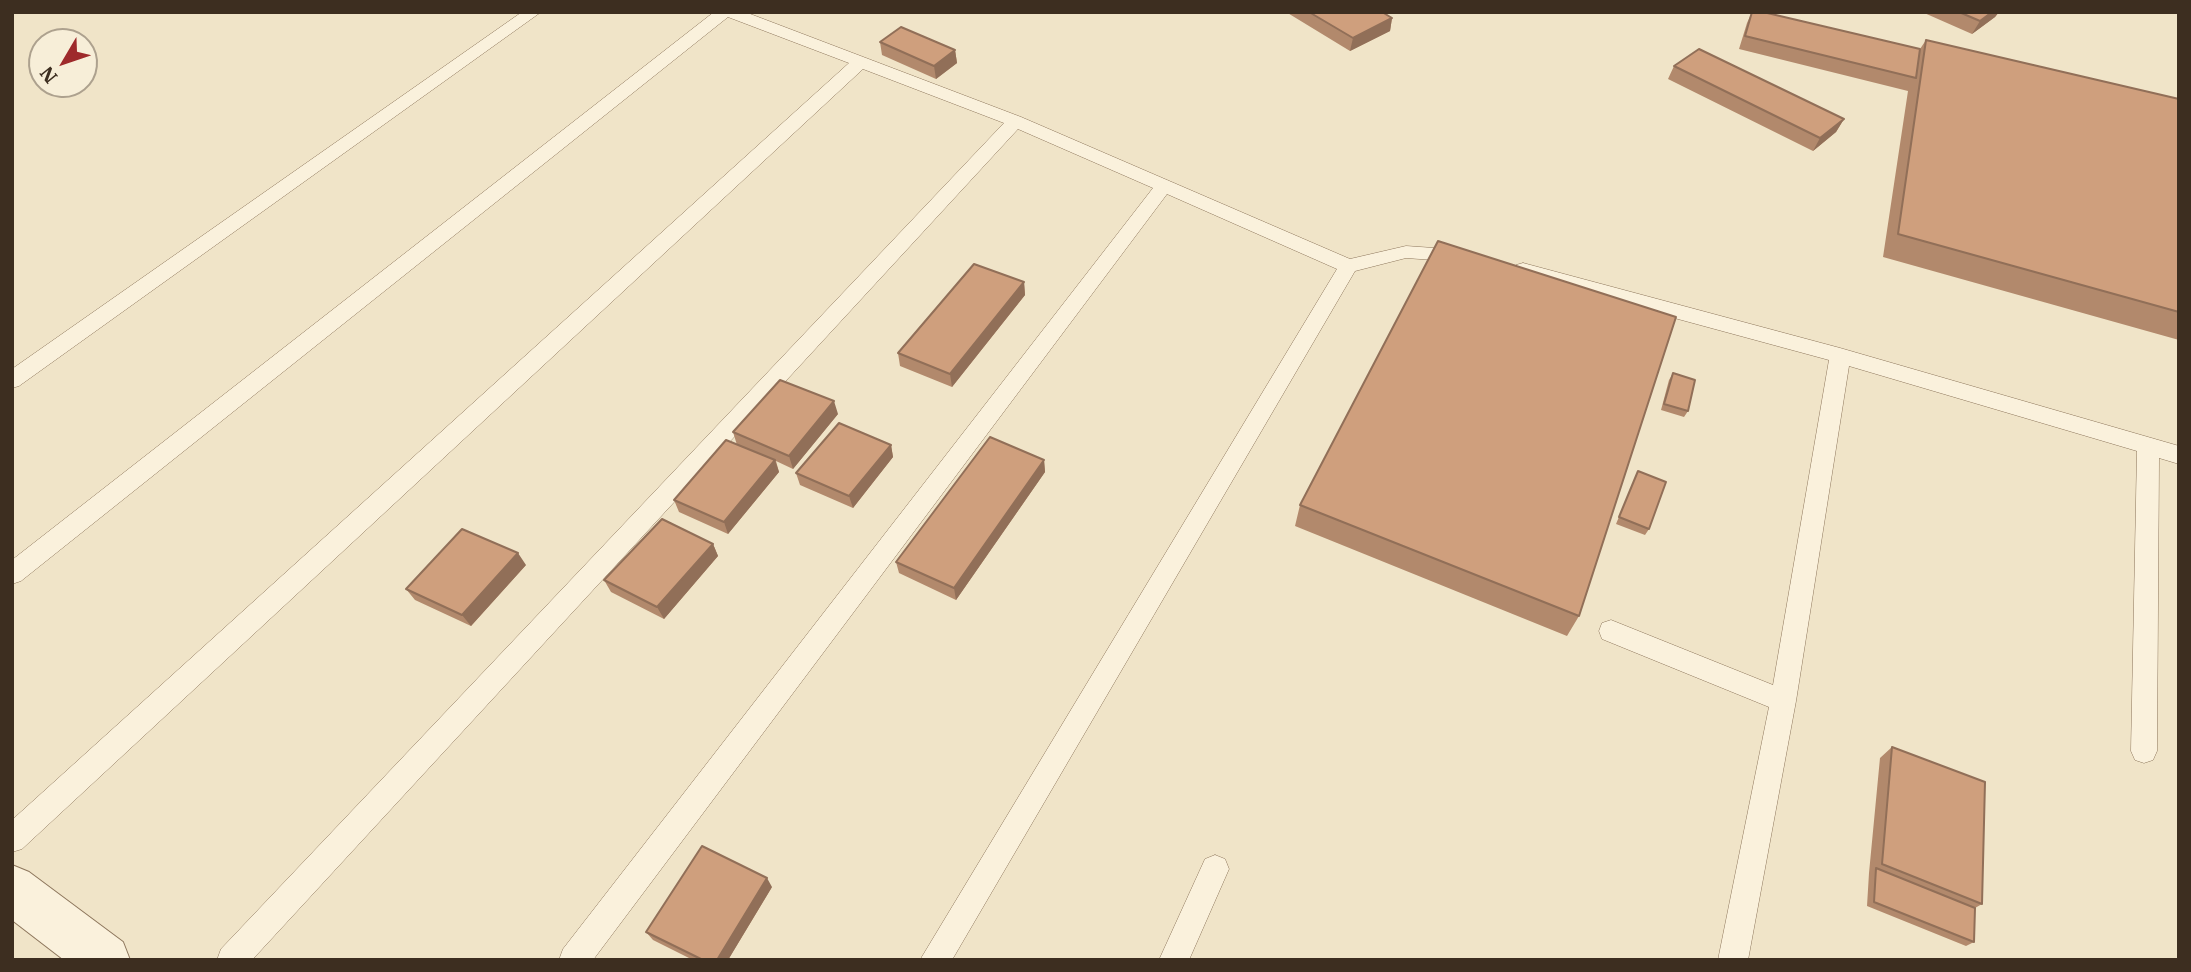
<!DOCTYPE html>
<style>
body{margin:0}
#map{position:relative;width:2191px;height:972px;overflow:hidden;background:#f0e4c8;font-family:"IBM Plex Serif",serif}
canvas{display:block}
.frame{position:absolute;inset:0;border:14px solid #3d2e20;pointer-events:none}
.north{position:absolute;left:28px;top:28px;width:70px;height:70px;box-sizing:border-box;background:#f7eed8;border:2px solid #ada18e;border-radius:50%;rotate:231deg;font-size:19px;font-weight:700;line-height:28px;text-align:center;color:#3d2e20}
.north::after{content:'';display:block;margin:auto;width:24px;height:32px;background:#9e2a2b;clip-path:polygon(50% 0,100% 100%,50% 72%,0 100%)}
</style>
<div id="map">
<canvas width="2191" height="972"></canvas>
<div class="frame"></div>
<div class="north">N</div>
</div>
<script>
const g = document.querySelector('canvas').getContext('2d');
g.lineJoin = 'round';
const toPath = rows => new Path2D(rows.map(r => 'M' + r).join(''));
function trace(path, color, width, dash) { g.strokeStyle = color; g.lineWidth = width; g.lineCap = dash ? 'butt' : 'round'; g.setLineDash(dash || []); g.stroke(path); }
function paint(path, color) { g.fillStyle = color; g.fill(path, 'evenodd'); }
const lane = toPath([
 [522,12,541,12,19,386,12,388,12,369,522,12],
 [714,12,745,12,1021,117,1350,259,1406,246,1462,250,1469,251,1472,256,1469,261,1462,262,1406,258,1355,271,952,960,920,960,1337,269,1167,194,593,960,559,960,563,949,1153,188,1018,129,252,960,217,960,221,949,1004,123,863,69,22,849,12,852,12,820,849,63,728,17,21,581,12,584,12,560,714,12],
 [1523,263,1840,348,2179,446,2179,464,2159,458,2157,751,2153,760,2144,763,2135,760,2131,751,2137,451,1849,366,1796,701,1748,960,1718,960,1769,707,1602,639,1599,631,1602,623,1611,620,1773,685,1829,360,1516,275,1513,270,1516,265,1523,263],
 [1215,855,1225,859,1229,869,1189,960,1159,960,1205,859,1215,855]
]);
const street = toPath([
 [12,865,29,872,123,942,130,960,64,960,12,920,12,865]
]);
trace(lane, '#8d765c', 1);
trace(street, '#8d765c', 2);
paint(lane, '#faf1dc');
paint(street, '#faf1dc');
paint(toPath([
 [1286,12,1385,12,1383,13,1392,18,1390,31,1350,51],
 [1752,12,1920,49,1926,40,2179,99,2179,340,1883,257,1908,91,1739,49,1747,23],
 [1922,12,1999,12,1995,17,1972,34],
 [880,42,955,50,957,63,936,79,882,55],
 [1674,66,1844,119,1836,132,1813,151,1668,79],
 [1024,282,1025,295,952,387,900,366,898,353],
 [1673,373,1688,411,1684,417,1661,410,1669,380],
 [838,414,793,469,776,461,779,472,728,534,679,512,674,500,737,445,733,432],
 [891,445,893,457,853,508,800,485,796,473],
 [1044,460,1045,472,956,600,899,573,896,562],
 [1638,471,1649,529,1645,535,1616,524],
 [1300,505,1579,616,1567,636,1295,526],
 [713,544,718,556,664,619,611,592,604,580],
 [526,565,471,626,415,600,406,589],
 [1892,747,1982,904,1975,908,1974,942,1966,946,1867,906,1869,873,1880,758],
 [772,887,728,960,693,960,653,940,646,932]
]), '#b2896c');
paint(toPath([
 [1992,12,1999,12,1995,17,1972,34,1980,21],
 [1392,18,1390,31,1350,51,1353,38],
 [955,50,957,63,936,79,934,66],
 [1844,119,1836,132,1813,151,1820,138],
 [1024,282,1025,295,952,387,950,374],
 [834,401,838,414,793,469,789,456],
 [891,445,893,457,853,508,849,496],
 [775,460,779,472,728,534,724,522],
 [1044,460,1045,472,956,600,954,588],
 [713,544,718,556,664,619,657,607],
 [518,553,526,565,471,626,462,615],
 [767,878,772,887,728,960,717,960]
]), '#916f58');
const building = toPath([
 [1309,12,1382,12,1392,18,1353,38,1309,12],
 [1752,12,1763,12,1920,49,1916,78,1745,36,1752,12],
 [1959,12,1992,12,1980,21,1959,12],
 [901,27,955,50,934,66,880,42,901,27],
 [1926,40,2179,99,2179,312,1898,234,1926,40],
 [1699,49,1844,119,1820,138,1674,66,1699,49],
 [1438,241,1676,317,1579,616,1300,505,1438,241],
 [974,264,1024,282,950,374,898,353,974,264],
 [1673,373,1695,380,1688,411,1664,404,1673,373],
 [780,380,834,401,789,456,733,432,780,380],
 [839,423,891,445,849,496,796,473,839,423],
 [990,437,1044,460,954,588,896,562,990,437],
 [726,440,775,460,724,522,674,500,726,440],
 [1638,471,1666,482,1649,529,1619,517,1638,471],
 [662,519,713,544,657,607,604,580,662,519],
 [462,529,518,553,462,615,406,589,462,529],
 [1892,747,1985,782,1982,904,1882,864,1892,747],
 [702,846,767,878,717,960,703,960,646,932,702,846],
 [1876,868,1975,908,1974,942,1874,902,1876,868]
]);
paint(building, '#cf9f7d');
trace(building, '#916f58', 2);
</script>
